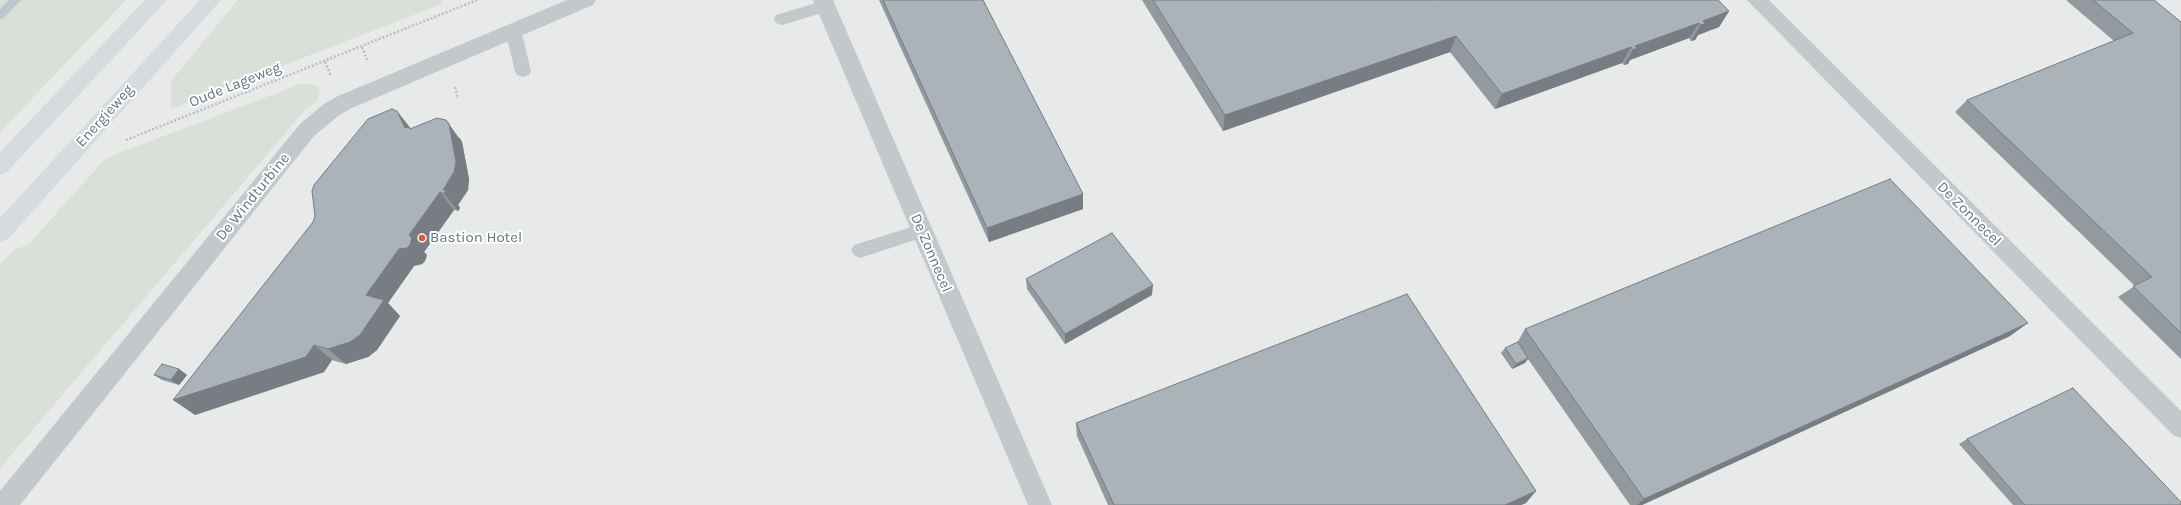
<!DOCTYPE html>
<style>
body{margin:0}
canvas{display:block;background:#fafaf8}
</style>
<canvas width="2181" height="505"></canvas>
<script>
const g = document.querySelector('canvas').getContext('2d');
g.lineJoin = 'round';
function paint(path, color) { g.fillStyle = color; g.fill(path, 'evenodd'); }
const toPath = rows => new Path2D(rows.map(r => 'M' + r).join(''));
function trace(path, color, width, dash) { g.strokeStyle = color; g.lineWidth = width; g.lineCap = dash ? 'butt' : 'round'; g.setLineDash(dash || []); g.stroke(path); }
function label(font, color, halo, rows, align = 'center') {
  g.font = font + ' Karla,sans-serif'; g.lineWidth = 4; g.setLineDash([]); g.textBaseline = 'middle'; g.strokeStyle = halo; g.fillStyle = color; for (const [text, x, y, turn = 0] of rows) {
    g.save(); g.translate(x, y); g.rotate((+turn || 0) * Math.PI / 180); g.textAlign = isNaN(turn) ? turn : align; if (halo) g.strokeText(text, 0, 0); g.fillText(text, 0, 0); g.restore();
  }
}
paint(toPath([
 [0,0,2181,0,2181,505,0,505]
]), '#e8e9e9');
paint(toPath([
 [0,0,126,0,0,132],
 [238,0,441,0,442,4,171,109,171,81],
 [301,84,311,84,318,87,320,92,316,102,305,110,0,468,0,265,13,251,29,244,106,158]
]), '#dadfd7');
paint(toPath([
 [9,0,21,0,4,18,0,19,0,9,9,0]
]), '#bbc7cb');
trace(toPath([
 [362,47,367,60],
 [325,62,331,76],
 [455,87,458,99],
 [126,140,477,0]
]), '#bbbfc2', 2.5, [2, 2]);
paint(toPath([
 [826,0,832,2,834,6,832,10,782,25,776,23,774,19,776,15,826,0],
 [513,24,519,26,521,30,531,71,529,75,523,77,517,75,515,71,505,30,507,26,513,24],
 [921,224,927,226,930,231,927,236,860,258,854,255,851,250,854,245,921,224]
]), '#c3c8cc');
paint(toPath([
 [567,0,596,0,593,5,352,108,338,116,314,136,20,505,0,505,0,491,300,124,324,104,338,96,567,0],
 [813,0,833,0,1052,505,1028,505,813,0],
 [1747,0,1769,0,2181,411,2181,438,2173,435,1747,0]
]), '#c3c8cc');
paint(toPath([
 [145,0,167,0,7,172,0,175,0,152,145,0],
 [200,0,221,0,8,239,0,242,0,218,200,0]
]), '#d6dbdf');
paint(toPath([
 [879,0,983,0,1083,209,989,242],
 [1142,0,1718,0,1729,11,1719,27,1698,35,1695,40,1691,41,1689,38,1630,60,1628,64,1624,65,1622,63,1495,109,1450,52,1223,131],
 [2066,0,2154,0,2181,22,2181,359,2118,297,2135,286,1955,112,1967,100,2114,41],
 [411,129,460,138,462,142,469,179,468,190,458,205,460,208,458,211,454,210,424,252,427,255,425,261,422,264,414,266,388,303,400,316,377,350,368,357,346,364,332,360,324,372,195,415,313,222],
 [1026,279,1152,295,1065,344,1027,289],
 [1525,329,2010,336,1642,505,1630,505,1528,359,1525,363,1512,369,1501,353,1505,348,1517,343],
 [179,369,187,375,179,385,162,380,154,375],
 [1076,423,1526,503,1521,505,1108,505,1077,436],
 [1967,439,2181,505,2013,505,1959,444]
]), '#929a9f');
paint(toPath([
 [1729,11,1719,27,1698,35,1695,40,1691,41,1703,21],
 [1699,23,1689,38,1630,60,1628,64,1624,65,1635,46],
 [1456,36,1450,52,1223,131,1225,115],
 [1631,47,1622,63,1495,109,1502,94],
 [397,111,412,130,405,128],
 [446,120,462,142,469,179,468,190,458,205,460,208,458,211,444,194,443,190],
 [440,192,454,210,424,252,427,255,425,261,422,264,414,266,388,303,400,316,377,350,368,357,346,364,328,349,366,295],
 [1083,194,1083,209,989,242,987,228],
 [1153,285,1152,295,1065,344,1065,334],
 [2028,323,2010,336,1642,505,1637,505,1644,499],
 [314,345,332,360,324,372,195,415,173,400],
 [1528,358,1525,363,1512,369,1516,364],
 [179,369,187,375,179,385,171,380],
 [1536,491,1526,503,1521,505,1505,505]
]), '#777d82');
const building = toPath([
 [883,0,983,0,1083,194,987,228,883,0],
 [1153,0,1718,0,1729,11,1703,21,1705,24,1701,25,1699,23,1635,46,1637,48,1633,50,1631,47,1502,94,1456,36,1225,115,1153,0],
 [2093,0,2154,0,2181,22,2181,333,2133,286,2152,277,1967,100,2133,33,2093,0],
 [392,109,397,111,405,128,408,127,410,129,437,118,446,120,449,124,456,162,454,172,443,190,446,190,444,194,440,192,409,235,412,238,410,245,407,248,399,249,366,295,384,300,360,335,350,342,328,349,314,345,306,357,173,400,313,222,315,216,312,191,314,185,368,119,392,109],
 [1890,179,2028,323,1644,499,1525,329,1890,179],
 [1112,233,1153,285,1065,334,1026,279,1112,233],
 [1407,294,1536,491,1505,505,1114,505,1076,423,1407,294],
 [1518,342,1528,358,1516,364,1505,348,1518,342],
 [162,364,179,369,171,380,154,375,162,364],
 [2073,388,2181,502,2181,505,2025,505,1967,439,2073,388]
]);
paint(building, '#aab3b9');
trace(building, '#777d82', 1);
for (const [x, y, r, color] of [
 [422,238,4,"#e4572e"]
]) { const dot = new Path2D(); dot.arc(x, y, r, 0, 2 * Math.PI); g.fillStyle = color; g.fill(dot); trace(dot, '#fff', 1.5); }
label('15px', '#657683', '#fff', [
 ["Oude Lageweg",235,85,-22],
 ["Energieweg",105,116,-48],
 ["De Windturbine",253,197,-51],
 ["De Zonnecel",1969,214,45],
 ["De Zonnecel",931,253,67]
]);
label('15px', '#657683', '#fff', [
 ["Bastion Hotel",430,238]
], 'left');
</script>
